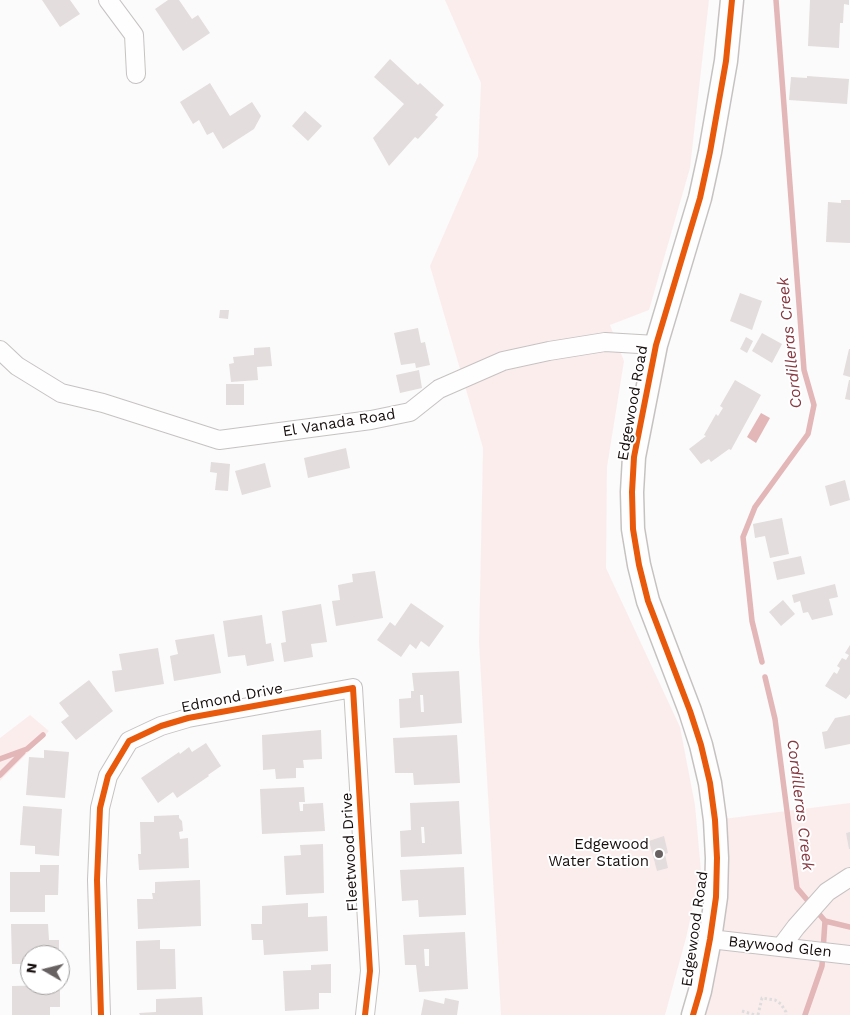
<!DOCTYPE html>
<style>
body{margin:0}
#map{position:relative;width:850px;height:1015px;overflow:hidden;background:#fbfbfb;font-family:"Work Sans",sans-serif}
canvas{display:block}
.north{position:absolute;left:20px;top:945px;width:50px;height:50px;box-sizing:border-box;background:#fff;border:1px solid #a29f9f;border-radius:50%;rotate:278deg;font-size:14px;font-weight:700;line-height:20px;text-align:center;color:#170e0e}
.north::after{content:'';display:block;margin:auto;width:18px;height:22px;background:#676161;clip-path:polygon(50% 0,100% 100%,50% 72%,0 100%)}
</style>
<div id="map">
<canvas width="850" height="1015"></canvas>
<div class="north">N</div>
</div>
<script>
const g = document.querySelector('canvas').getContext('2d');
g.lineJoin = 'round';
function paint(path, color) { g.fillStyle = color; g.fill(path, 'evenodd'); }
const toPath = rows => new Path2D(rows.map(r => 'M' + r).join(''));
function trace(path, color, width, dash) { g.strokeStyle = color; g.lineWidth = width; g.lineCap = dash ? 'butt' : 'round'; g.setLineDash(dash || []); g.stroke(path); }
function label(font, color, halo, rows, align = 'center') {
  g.font = font + ' "Work Sans",sans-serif'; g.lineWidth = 4; g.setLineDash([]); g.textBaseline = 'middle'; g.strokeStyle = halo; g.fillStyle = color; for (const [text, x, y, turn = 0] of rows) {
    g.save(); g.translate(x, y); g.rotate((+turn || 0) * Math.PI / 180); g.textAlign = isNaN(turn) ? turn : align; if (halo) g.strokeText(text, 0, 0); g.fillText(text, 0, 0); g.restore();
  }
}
paint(toPath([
 [445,0,709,0,690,168,649,310,610,325,624,361,607,467,606,568,680,727,695,805,701,871,686,938,665,1015,501,1015,479,643,483,448,430,266,478,156,481,83],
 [30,715,49,731,0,781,0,738],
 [850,803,850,1015,693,1015,715,820]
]), '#fceded');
paint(toPath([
 [761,413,770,418,756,443,747,437]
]), '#e3b6b8');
trace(toPath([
 [762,662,752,621,743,537,755,507,808,434,814,405,804,370,776,0],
 [765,677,775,719,797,888,825,921,822,966,805,1015],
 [0,759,27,749,43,735],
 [0,775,23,752],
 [825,921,850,927]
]), '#e3b6b8', 5.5);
paint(toPath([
 [42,0,70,0,80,14,60,27],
 [168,0,179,0,192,19,198,15,210,33,183,51,155,9],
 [810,0,849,0,849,5,844,4,843,23,840,23,839,48,808,46],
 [390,59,418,85,420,83,444,105,435,115,438,117,418,139,415,137,389,166,373,138,404,104,374,77],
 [807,76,849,79,847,104,789,100,791,77,807,78],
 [210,83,230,116,252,102,261,116,254,129,223,149,213,132,207,135,199,120,193,124,180,102],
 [305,111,322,126,308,141,292,126],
 [841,200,850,200,850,243,826,242,828,202,841,203],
 [740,293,762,301,752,330,730,321],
 [220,310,229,310,228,319,219,318],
 [418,328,421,343,425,342,430,365,416,368,415,363,401,365,394,333],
 [762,333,782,344,772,363,752,351],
 [746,337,753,341,747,353,740,349],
 [270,347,272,366,257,367,258,380,231,382,229,364,234,363,233,357,254,355,254,348],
 [849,349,850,349,850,377,843,375],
 [419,370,422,388,400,393,396,375],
 [735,380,761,395,731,450,729,449,711,462,709,459,701,464,689,449,706,436,704,435,716,414,718,416,723,408,720,406],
 [849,380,850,380,850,400,845,399],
 [226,384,244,384,244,405,226,405],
 [346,448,350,468,308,478,304,458],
 [211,462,230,464,228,491,215,490,217,473,210,472],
 [265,463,271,487,242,495,235,471],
 [845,480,850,500,830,506,825,486],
 [782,518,789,554,770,558,765,536,755,538,753,524],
 [801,556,805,574,777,580,773,562],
 [375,571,383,618,336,626,332,601,340,600,338,585,353,582,352,574],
 [835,584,838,597,829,599,833,615,812,620,808,612,803,613,800,601,794,603,792,595],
 [783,600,795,614,781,626,769,612],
 [411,603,444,626,429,647,421,641,416,649,410,644,401,657,377,640,390,622,395,626],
 [321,604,327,642,311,644,313,657,284,662,281,643,286,642,282,611],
 [262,615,266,644,271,643,274,661,247,666,245,655,228,657,223,621],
 [214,634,221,673,174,681,170,656,178,654,175,640],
 [850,645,850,694,846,699,825,686,834,672,837,674,840,668,837,666,842,658,846,660,849,655,845,653],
 [158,648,164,684,115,692,112,671,122,670,119,654],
 [459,671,462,723,400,728,399,699,411,698,411,691,414,691,412,673],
 [420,695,423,695,424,712,421,712],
 [89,680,113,711,76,740,61,722,69,716,59,703],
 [850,715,850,744,825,749,822,732,827,731,835,718],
 [321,730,322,759,303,760,304,768,296,768,296,778,276,779,275,769,263,770,262,735],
 [457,735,460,783,414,785,413,773,395,773,393,738],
 [206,743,221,766,208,775,209,776,177,798,173,792,158,803,141,778,179,752,180,754,189,747,192,752],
 [44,750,69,752,65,798,26,795,29,757,44,758],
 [304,787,305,802,299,802,300,811,303,811,303,804,323,803,325,831,262,834,260,789],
 [459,801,462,854,401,857,400,831,411,830,410,803],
 [421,827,424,827,425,843,422,843],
 [23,806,62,809,59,856,35,854,35,846,20,845],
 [179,815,179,818,182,821,183,831,179,832,180,839,188,838,189,868,139,870,138,854,141,854,140,822,154,822,154,816],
 [850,832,850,849,849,849,846,833],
 [664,836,668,853,665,854,668,868,657,871,649,841],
 [323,844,324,893,286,895,284,856,301,855,300,845],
 [40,865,59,865,58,895,45,895,45,912,10,912,10,872,40,872],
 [464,867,466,915,419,917,418,900,402,901,400,870],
 [200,880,201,926,138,929,137,899,153,899,152,893,155,893,155,882],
 [308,903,308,917,327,916,328,951,264,955,263,940,252,940,251,924,262,924,262,906],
 [11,924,48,924,49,940,59,940,59,955,30,955,30,964,12,964],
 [465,932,468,989,419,992,416,965,405,965,403,935],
 [424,949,429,949,429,966,425,966],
 [160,940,160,949,175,949,176,989,137,990,136,941],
 [331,964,331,993,319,993,319,1009,285,1011,283,971,311,970,311,965],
 [60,985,60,1007,50,1007,50,1015,12,1015,12,986],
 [202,997,203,1015,140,1015,139,1013,156,1012,156,999],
 [445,998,459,1001,457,1015,421,1015,424,999,444,1004]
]), '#e3dddd');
const minor = toPath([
 [108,0,134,35,136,74],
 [0,350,17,366,61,393,103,403,219,440,371,420,410,412,439,389,503,361,549,351,605,342,656,345],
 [710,939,850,955],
 [781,947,796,927,827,892,850,877],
 [101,1015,97,880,100,808,108,776,129,741,161,726,188,718,353,688,370,971,365,1015]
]);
const major = toPath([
 [693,1015,700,991,710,939,716,897,717,858,715,820,710,783,701,745,690,711,648,601,639,565,633,529,632,492,634,457,656,345,700,198,710,152,726,61,732,0]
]);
trace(minor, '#c7c2c2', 20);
trace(major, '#c7c2c2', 25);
trace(toPath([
 [742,1011,755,1015],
 [758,1015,762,998,775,1000,781,1004,786,1012,786,1015]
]), '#dedddd', 3, [2.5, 2.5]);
trace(minor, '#fefefe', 18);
trace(major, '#fefefe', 22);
trace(toPath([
 [101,1015,97,880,100,808,108,776,129,741,161,726,188,718,353,688,370,971,365,1015],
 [693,1015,700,991,710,939,716,897,717,858,715,820,710,783,701,745,690,711,648,601,639,565,633,529,632,492,634,457,656,345,700,198,710,152,726,61,732,0]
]), '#e8590c', 6);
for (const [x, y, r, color] of [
 [659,854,5,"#676161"]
]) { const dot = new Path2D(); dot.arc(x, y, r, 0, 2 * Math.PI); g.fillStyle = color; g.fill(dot); trace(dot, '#fff', 2); }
label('15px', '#170e0e', '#fff', [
 ["Edgewood Road",633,403,-80],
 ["El Vanada Road",339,423,-9],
 ["Edmond Drive",232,698,-11],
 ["Fleetwood Drive",350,852,-93],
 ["Edgewood Road",695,929,-82],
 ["Baywood Glen",780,947,6]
]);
label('15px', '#170e0e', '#fff', [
 ["Edgewood",649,845],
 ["Water Station",649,862]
], 'right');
label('italic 16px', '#873941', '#fff', [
 ["Cordilleras Creek",790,343,-96],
 ["Cordilleras Creek",800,805,83]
]);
</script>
